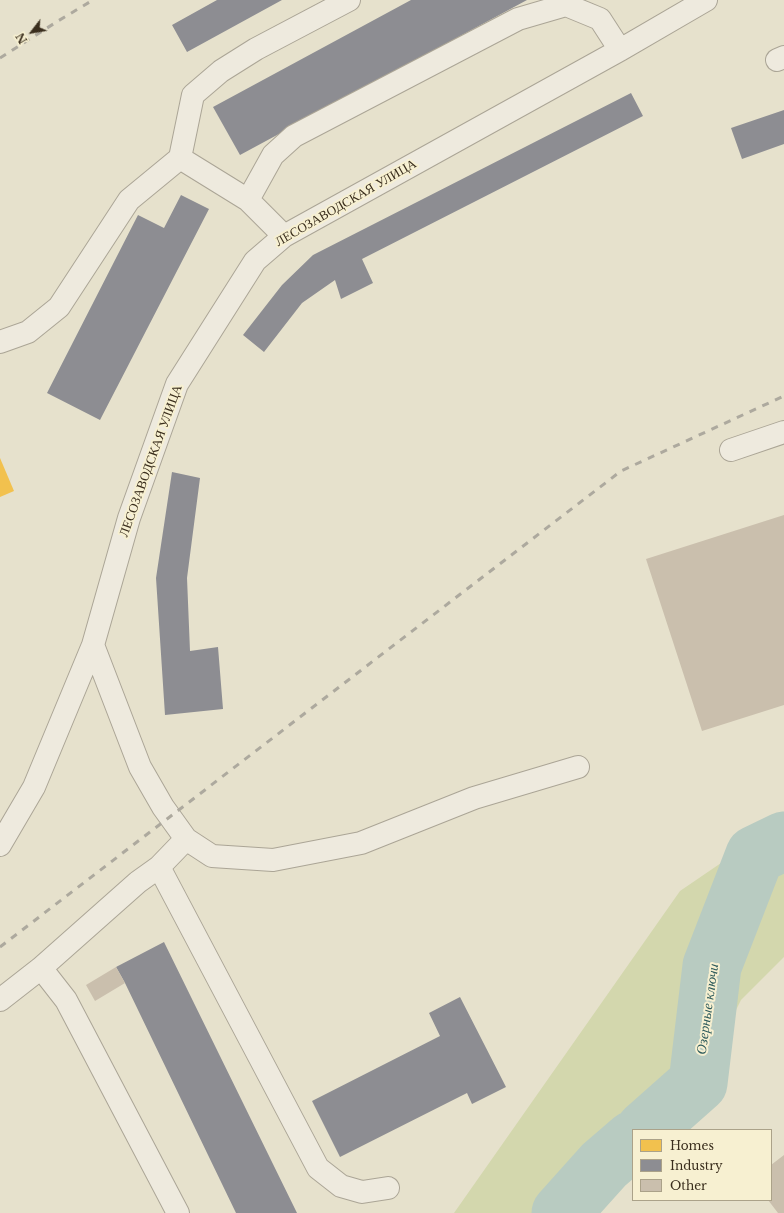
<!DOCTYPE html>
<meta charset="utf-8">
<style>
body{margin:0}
#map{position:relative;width:784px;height:1213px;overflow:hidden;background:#e6e1cc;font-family:"Libre Baskerville",serif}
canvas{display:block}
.legend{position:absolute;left:632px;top:1129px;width:140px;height:72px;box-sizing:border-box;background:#f7f0d1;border:1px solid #aba289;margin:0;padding:5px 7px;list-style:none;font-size:12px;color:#3a2e1d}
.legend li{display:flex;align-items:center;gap:8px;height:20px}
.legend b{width:20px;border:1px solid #aba289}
.north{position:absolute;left:12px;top:12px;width:40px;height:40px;-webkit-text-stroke:3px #f7f0d1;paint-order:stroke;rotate:239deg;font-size:11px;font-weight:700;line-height:16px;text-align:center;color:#3a2e1d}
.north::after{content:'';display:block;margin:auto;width:14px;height:18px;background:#3a2e1d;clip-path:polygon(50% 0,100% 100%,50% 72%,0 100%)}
</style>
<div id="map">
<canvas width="784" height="1213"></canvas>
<ul class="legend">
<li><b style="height:11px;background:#f2c14e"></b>Homes</li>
<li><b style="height:11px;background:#8d8d92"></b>Industry</li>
<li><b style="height:11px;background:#cabfad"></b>Other</li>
</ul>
<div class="north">N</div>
</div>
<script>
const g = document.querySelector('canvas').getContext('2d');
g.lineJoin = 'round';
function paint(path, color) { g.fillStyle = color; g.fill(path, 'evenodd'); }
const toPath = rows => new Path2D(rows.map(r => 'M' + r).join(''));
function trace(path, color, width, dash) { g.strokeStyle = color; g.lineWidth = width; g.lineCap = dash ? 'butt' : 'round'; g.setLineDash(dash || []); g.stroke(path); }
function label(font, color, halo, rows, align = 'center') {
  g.font = font + ' "Libre Baskerville",serif'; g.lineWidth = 4; g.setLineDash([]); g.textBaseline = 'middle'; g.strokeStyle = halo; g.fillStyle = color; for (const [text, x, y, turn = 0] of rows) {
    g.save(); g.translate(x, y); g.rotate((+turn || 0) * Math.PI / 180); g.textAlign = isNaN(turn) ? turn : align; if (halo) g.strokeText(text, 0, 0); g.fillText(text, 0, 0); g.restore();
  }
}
paint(toPath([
 [784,820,784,957,741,1000,706,1070,674,1130,633,1130,633,1177,589,1213,454,1213,680,891]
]), '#d3d7ad');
paint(toPath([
 [0,458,14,491,0,497]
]), '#f2c14e');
paint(toPath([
 [217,0,282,0,187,52,172,25],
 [411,0,527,0,240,155,213,107],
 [631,93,643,116,362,259,373,283,341,299,335,280,302,303,264,352,243,335,282,285,313,255],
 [784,110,784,144,742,159,731,128],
 [181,195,209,209,100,420,47,393,138,215,164,228],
 [172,472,200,478,187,578,190,651,218,647,223,709,165,715,156,578],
 [164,942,297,1213,236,1213,125,983,116,967],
 [460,997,506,1087,472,1104,467,1093,340,1157,312,1101,440,1036,429,1013]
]), '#8d8d92');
trace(toPath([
 [645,1130,698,1083,712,966,755,855,784,841],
 [561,1213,604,1165,633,1140]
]), '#b8cbc1', 59);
paint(toPath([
 [784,515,784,705,702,731,646,559],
 [116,967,125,983,95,1001,86,985],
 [784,1155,784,1213,778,1213,768,1200,771,1200,771,1165]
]), '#cabfad');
const minor = toPath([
 [777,60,784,57],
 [248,200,273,155,294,136,518,19,566,5,600,19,620,50],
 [284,236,248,200,180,158,193,95,221,71,256,49,349,0],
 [0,342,28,332,59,307,129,200,180,158],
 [731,450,784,432],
 [93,645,140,767,163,807,186,839,212,856,273,860,361,843,474,798,578,767],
 [0,845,34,787,93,645,129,518,177,384,255,261,284,236,620,50,706,0],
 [159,867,318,1168,341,1186,362,1192,388,1188],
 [41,968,66,1000,178,1213],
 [0,1000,41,968,138,882,159,867,186,839]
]);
trace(minor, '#aba596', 24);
trace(minor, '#eeeade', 22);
trace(toPath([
 [0,58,58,21,93,0],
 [0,947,621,471,784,396]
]), '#ada99e', 3, [7, 7]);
label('13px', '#3a2e1d', '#f7f0d1', [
 ["ЛЕСОЗАВОДСКАЯ УЛИЦА",346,203,-30],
 ["ЛЕСОЗАВОДСКАЯ УЛИЦА",151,461,-70]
]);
label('italic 14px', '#2b595a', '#f7f0d1', [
 ["Озерные ключи",708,1009,-82]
]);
</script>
